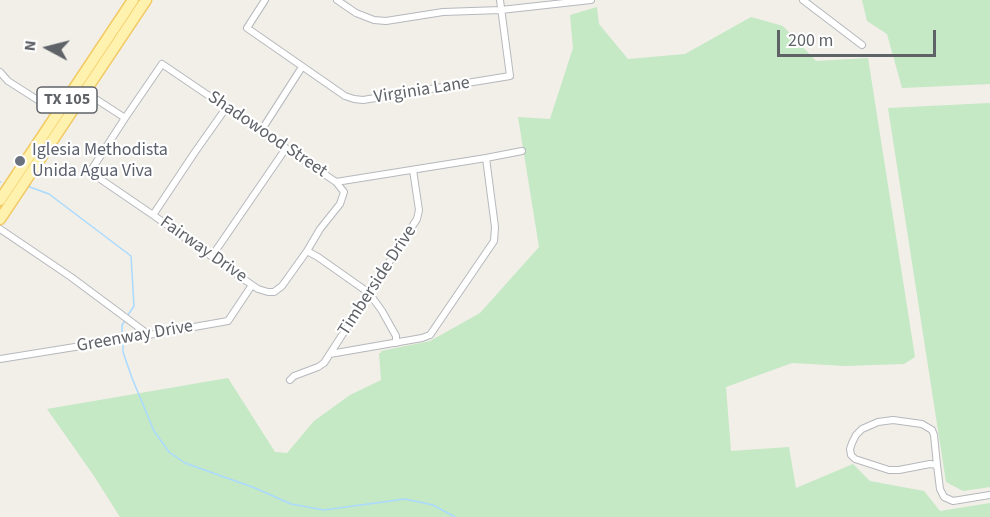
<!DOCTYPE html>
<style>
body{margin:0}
#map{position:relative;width:990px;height:517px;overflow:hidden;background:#f1efe8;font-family:"Source Sans 3",sans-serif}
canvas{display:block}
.north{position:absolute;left:18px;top:18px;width:60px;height:60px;-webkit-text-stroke:4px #fff;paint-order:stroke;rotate:277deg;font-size:16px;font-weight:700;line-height:24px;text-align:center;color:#5f6368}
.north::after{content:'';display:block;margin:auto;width:21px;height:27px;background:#5f6368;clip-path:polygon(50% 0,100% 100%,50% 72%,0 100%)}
.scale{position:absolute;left:777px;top:30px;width:159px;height:27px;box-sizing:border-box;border:3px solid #5f6368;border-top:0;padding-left:8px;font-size:18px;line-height:21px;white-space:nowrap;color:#5f6368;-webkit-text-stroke:4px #fff;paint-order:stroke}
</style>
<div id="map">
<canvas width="990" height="517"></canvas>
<div class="north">N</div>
<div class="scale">200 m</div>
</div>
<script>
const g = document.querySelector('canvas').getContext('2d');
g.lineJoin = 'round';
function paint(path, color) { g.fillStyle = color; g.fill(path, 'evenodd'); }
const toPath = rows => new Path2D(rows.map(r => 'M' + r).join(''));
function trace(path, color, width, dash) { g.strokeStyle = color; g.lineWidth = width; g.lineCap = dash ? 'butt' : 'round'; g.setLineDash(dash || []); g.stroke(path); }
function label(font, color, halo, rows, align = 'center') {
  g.font = font + ' "Source Sans 3",sans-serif'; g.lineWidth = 4.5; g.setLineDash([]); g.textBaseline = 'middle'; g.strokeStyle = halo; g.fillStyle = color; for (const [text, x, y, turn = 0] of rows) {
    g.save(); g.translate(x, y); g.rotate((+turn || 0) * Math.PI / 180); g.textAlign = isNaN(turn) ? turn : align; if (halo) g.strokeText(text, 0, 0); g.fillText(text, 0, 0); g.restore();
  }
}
paint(toPath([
 [862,0,990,0,990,84,902,88,887,34,867,21],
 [597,7,599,24,628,59,685,54,751,17,783,26,816,61,868,58,915,357,904,364,846,366,792,363,726,387,731,451,789,447,796,488,853,464,870,481,924,491,940,511,990,503,990,517,120,517,94,476,47,409,228,378,275,452,287,453,314,421,350,395,381,380,379,353,381,353,381,351,430,341,480,313,539,247,518,117,550,119,573,48,570,15],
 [990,103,990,487,963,491,946,482,888,108]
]), '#c5e8c5');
trace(toPath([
 [0,182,1,182],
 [27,186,49,194,131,256,134,306,128,315],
 [122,337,122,325,126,319],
 [123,342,123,352,132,378,154,431,169,452,185,463,255,488,291,504,324,510,405,499,433,505,455,517]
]), '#aadaff', 1.5);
const street = toPath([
 [265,0,247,28,345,96,354,99,363,100,510,76,500,0],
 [337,0,356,13,374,20,386,21,443,12,501,10,591,0],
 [803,0,862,45],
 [0,72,8,81,58,113],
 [85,92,125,118],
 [261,131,302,67],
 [336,182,344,192,340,204,320,229,307,251,282,286,274,292,268,292,258,289,252,285,153,215,90,172,125,118,162,64,336,182,486,158,522,151],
 [153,215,195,152,226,108],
 [0,229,71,277,149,335],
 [307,251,318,257,369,293,382,311,396,336,396,343],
 [212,256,282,154,287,149],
 [330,354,422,338,430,335,494,241,495,227,486,158],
 [0,359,137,337,228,321,252,285],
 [290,380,294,376,318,367,324,363,417,219,419,210,413,170],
 [893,420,922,424,932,430,934,435,937,465,930,464,899,470,889,470,855,459,851,455,850,449,852,443,856,435,862,429,878,422,893,420],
 [937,465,940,489,944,497,953,501,990,495]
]);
const primary = toPath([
 [0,200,133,0],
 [0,219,146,0]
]);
trace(street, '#b5b8bc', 8);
trace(primary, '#f2c960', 13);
trace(street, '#fff', 6);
trace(primary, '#fff2af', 10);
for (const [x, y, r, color] of [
 [20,161,6,"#6b7280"]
]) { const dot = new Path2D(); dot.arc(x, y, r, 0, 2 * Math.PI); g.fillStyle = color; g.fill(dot); trace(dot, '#fff', 2); }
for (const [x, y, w] of [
 [67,100,60]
]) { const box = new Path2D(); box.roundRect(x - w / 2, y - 13, w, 26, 4.5); g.fillStyle = '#fff'; g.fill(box); trace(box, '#5f6368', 1.5); }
label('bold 16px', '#5f6368', null, [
 ["TX 105",67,100]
]);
label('18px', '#5f6368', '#fff', [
 ["Virginia Lane",422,91,-9],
 ["Shadowood Street",267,135,34],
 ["Fairway Drive",203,250,35],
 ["Timberside Drive",378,281,-57],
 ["Greenway Drive",135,337,-10]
]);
label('18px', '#5b616d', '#fff', [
 ["Iglesia Methodista",32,151],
 ["Unida Agua Viva",32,172]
], 'left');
</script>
